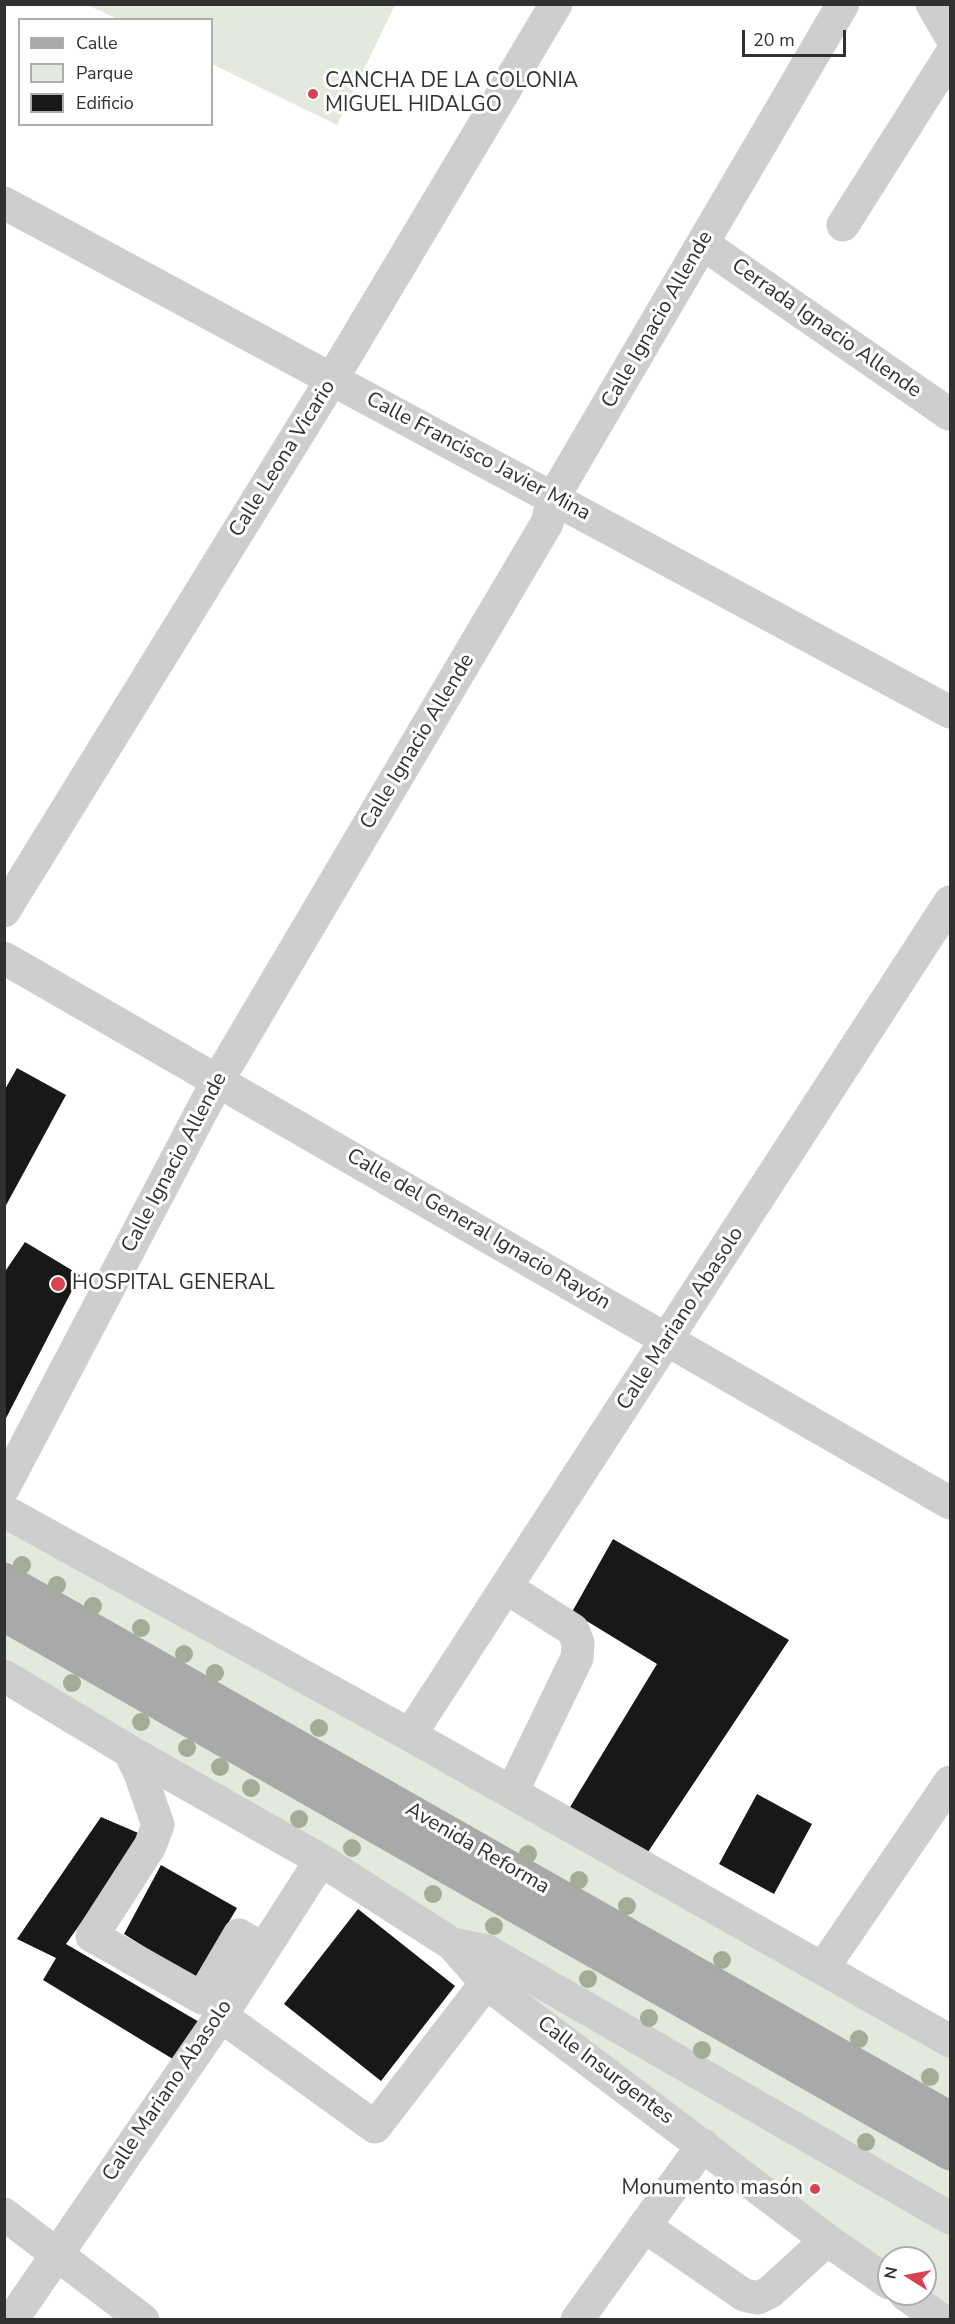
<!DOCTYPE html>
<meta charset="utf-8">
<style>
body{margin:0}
#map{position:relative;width:955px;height:2324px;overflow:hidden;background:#fff;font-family:"Nunito Sans",sans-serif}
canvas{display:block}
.frame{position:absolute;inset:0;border:6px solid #313131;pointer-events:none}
.legend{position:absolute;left:18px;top:18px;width:195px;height:108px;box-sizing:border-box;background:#fff;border:2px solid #adadad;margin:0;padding:8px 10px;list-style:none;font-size:18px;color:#313131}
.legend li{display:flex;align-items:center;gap:12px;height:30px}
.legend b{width:30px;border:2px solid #adadad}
.north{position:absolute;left:877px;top:2246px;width:60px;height:60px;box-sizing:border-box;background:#fff;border:2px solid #adadad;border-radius:50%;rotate:281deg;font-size:16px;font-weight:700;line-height:24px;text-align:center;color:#313131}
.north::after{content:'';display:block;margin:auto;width:21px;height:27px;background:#d74351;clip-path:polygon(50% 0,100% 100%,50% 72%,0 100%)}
.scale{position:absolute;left:742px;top:30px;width:104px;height:27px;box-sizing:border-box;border:3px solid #313131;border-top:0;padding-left:8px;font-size:18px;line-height:21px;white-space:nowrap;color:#313131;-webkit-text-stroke:4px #fff;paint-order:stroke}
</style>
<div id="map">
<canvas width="955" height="2324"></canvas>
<div class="frame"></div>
<ul class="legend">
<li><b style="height:8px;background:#a9a9a9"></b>Calle</li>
<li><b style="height:16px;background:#e4e9dd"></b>Parque</li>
<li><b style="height:16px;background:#181818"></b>Edificio</li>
</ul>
<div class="north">N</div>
<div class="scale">20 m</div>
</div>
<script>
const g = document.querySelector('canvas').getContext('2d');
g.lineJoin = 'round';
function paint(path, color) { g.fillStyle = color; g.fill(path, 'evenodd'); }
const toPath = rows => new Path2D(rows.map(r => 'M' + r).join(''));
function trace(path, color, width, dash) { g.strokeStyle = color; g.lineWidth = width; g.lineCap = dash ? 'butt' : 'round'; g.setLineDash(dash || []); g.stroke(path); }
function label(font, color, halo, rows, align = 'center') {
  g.font = font + ' "Nunito Sans",sans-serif'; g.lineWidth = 6; g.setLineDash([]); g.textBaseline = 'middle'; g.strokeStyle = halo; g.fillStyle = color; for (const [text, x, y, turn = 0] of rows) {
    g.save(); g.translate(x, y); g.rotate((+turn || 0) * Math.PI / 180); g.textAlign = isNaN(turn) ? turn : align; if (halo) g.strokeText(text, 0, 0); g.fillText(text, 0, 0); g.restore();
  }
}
paint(toPath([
 [87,5,395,5,337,125,212,64,212,20,118,19],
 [5,1511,950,2041,950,2118,5,1579],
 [5,1615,950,2154,950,2319,925,2294,925,2258,889,2258,889,2283,486,1983,5,1676]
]), '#e4e9dd');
paint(toPath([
 [17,1068,66,1095,4,1209,4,1091],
 [25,1242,80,1275,4,1422,4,1273],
 [613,1539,789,1640,646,1855,567,1812,657,1664,572,1612],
 [757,1794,812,1824,774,1894,719,1864],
 [101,1817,143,1835,66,1944,206,2026,181,2064,43,1980,56,1958,17,1939],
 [161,1865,237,1908,195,1979,124,1934],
 [358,1909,455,1986,381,2081,284,2004]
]), '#181818');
trace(toPath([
 [932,4,950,35],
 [4,203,950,712],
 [843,225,950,56],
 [703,244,949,414],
 [4,911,332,379,556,4],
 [4,958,950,1503],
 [4,1487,218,1080,547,523,553,498,843,4],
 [4,1511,410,1735,950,2041],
 [507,1588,573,1630,578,1643,577,1658,512,1792],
 [4,1676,129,1751,321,1860,452,1944,486,1983,827,2240,889,2283],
 [410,1735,950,902],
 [129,1751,140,1773,158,1825,150,1846,92,1936,202,1998,239,1935,263,1949],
 [452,1944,487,1951,950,2218],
 [823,1968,950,1782],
 [221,2016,375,2127,486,1983,502,1967],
 [4,2214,143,2320],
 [644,2226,744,2295,758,2298,770,2292,827,2240],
 [905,2294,941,2320],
 [12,2320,221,2016,321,1860],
 [577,2320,703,2145]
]), '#cecece', 33);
trace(toPath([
 [4,1579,950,2118],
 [4,1615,950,2154]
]), '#a9a9a9', 33);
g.fillStyle = '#a2ac96';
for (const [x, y] of [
 [22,1565],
 [57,1585],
 [93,1606],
 [141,1628],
 [184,1654],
 [215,1673],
 [72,1683],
 [141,1722],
 [319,1728],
 [187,1748],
 [220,1767],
 [251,1788],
 [299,1819],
 [352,1848],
 [528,1854],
 [579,1880],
 [433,1894],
 [627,1906],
 [494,1926],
 [722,1960],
 [588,1979],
 [649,2018],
 [859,2039],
 [702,2050],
 [930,2077],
 [866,2142]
]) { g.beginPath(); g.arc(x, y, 9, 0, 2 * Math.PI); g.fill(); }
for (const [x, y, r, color] of [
 [313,94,6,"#d74351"],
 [58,1284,8,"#d74351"],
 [815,2189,6,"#d74351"]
]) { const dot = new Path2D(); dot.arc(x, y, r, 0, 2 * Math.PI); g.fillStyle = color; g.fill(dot); trace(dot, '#fff', 2); }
label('21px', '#313131', '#fff', [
 ["CANCHA DE LA COLONIA",325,82],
 ["MIGUEL HIDALGO",325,106],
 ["HOSPITAL GENERAL",72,1284],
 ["Monumento masón",803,2189,"right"]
], 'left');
label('21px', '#313131', '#fff', [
 ["Calle Ignacio Allende",658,320,-60],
 ["Cerrada Ignacio Allende",826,329,35],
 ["Calle Francisco Javier Mina",478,457,28],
 ["Calle Leona Vicario",283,459,-58],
 ["Calle Ignacio Allende",418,742,-59],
 ["Calle Ignacio Allende",175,1163,-62],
 ["Calle del General Ignacio Rayón",478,1230,30],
 ["Calle Mariano Abasolo",681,1319,-57],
 ["Avenida Reforma",477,1849,30],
 ["Calle Insurgentes",605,2071,37],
 ["Calle Mariano Abasolo",168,2091,-56]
]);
</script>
